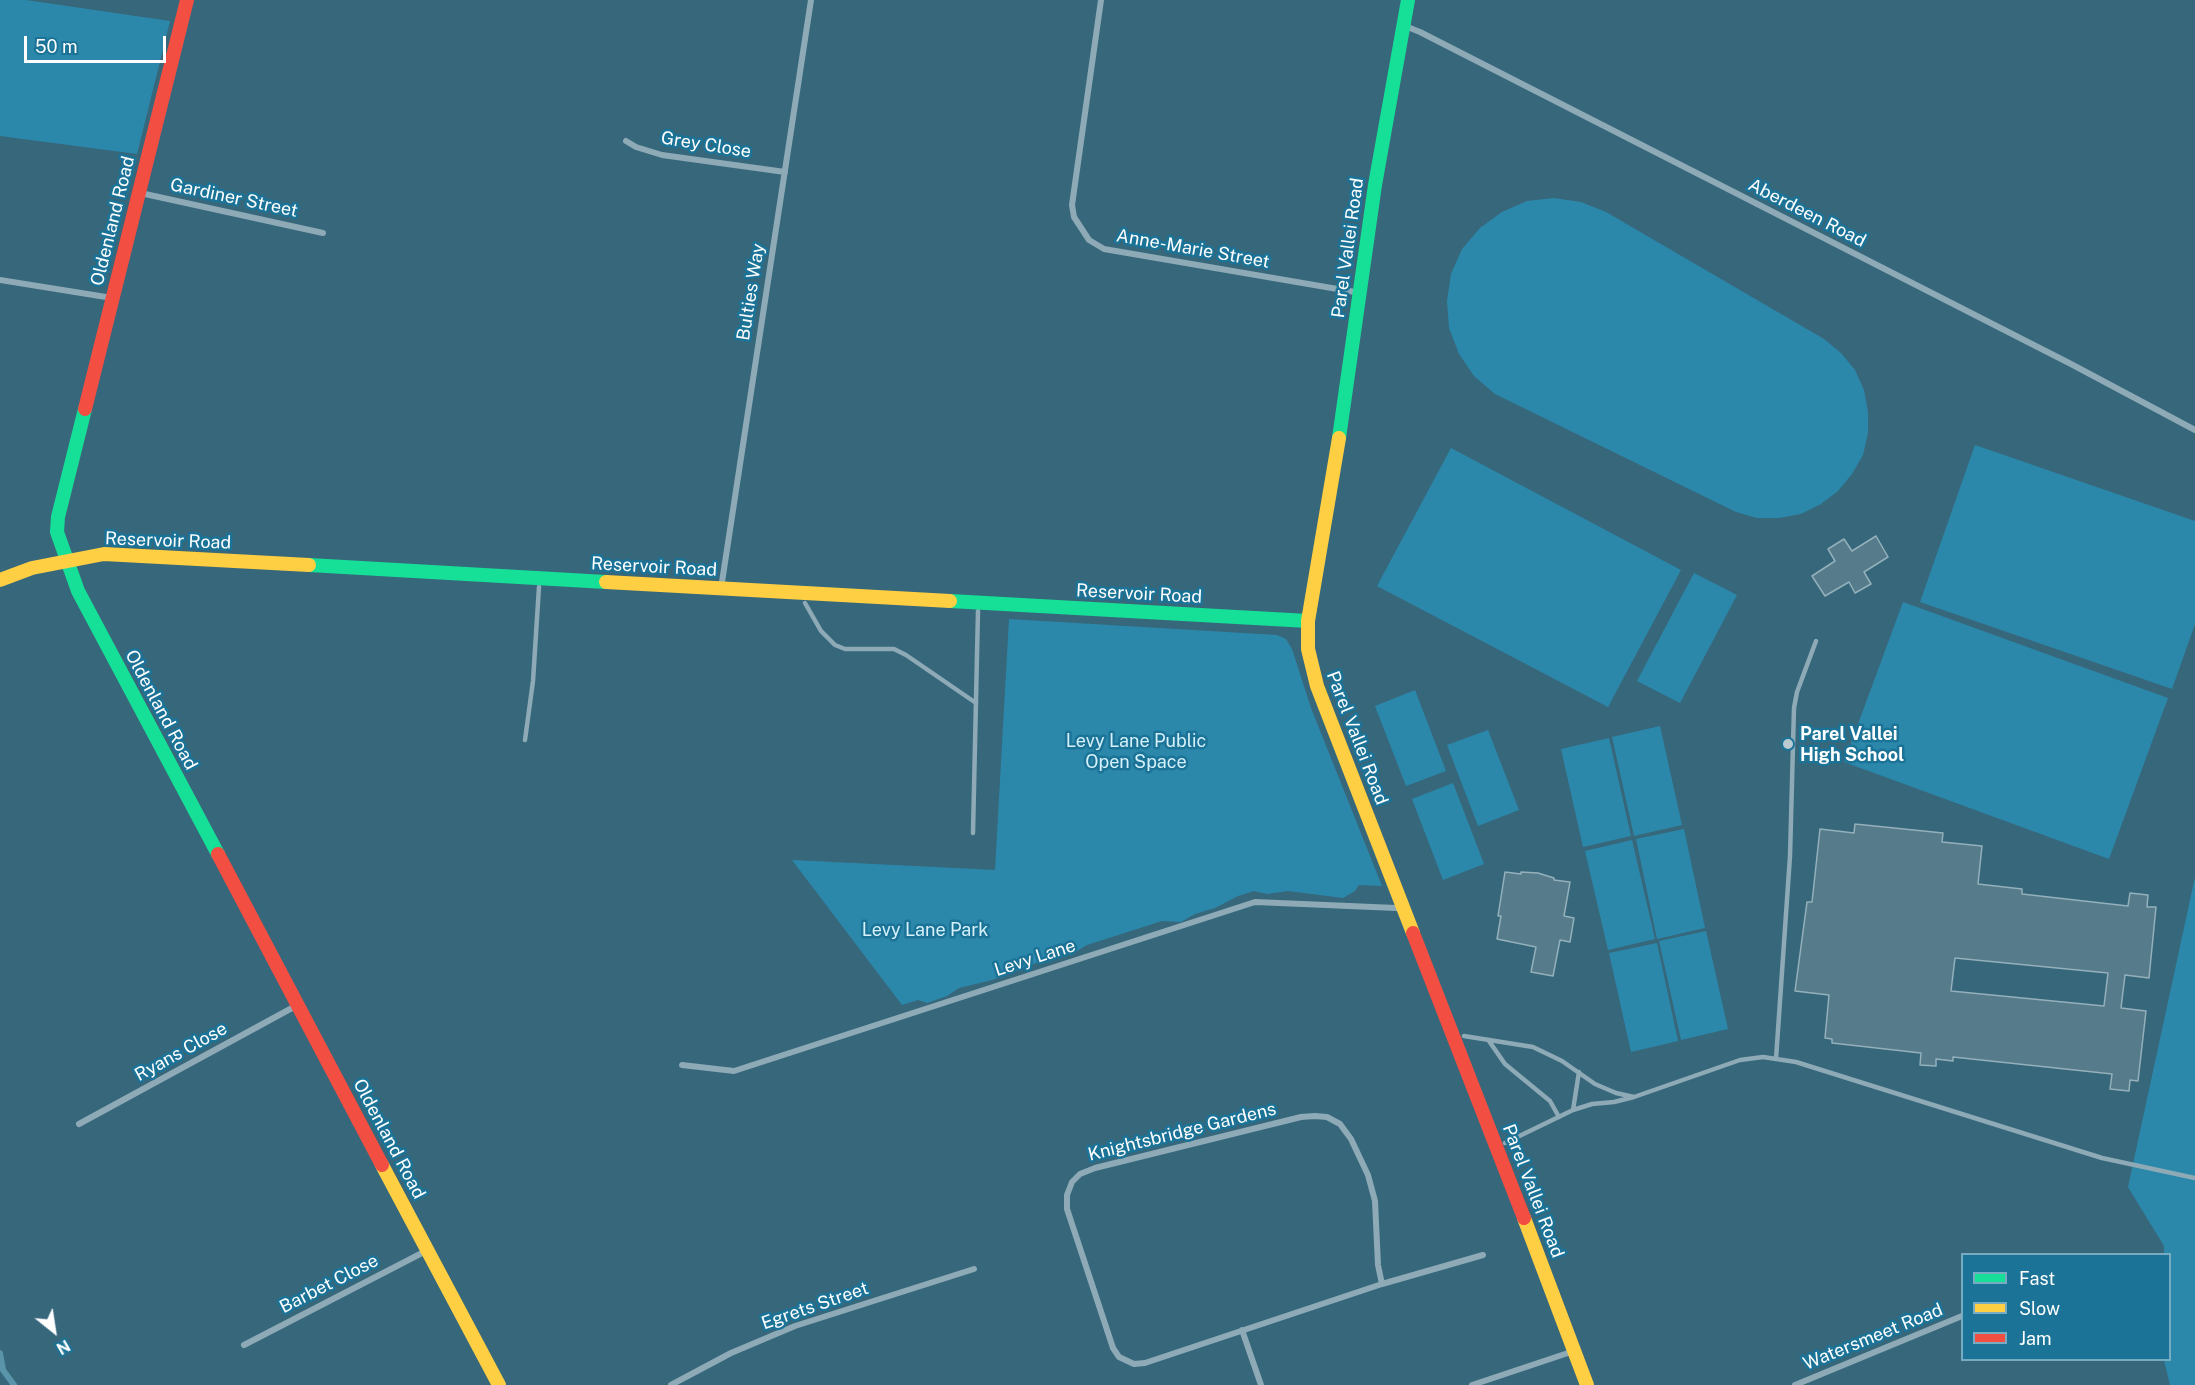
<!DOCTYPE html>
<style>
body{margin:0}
#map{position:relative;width:2195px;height:1385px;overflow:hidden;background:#37677b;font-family:"Public Sans",sans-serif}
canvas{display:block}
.legend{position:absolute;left:1961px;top:1253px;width:210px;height:108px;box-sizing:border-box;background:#1b7397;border:2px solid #76abc1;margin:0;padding:8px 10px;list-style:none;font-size:18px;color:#fff}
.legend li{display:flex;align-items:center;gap:12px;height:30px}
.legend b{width:30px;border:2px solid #76abc1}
.north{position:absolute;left:24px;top:1301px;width:60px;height:60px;-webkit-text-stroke:4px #1b7397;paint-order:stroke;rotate:150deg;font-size:16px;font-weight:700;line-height:24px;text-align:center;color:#fff}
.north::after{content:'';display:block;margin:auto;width:21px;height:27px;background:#fff;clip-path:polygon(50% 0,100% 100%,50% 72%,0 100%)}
.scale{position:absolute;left:24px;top:36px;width:142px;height:27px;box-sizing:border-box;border:3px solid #fff;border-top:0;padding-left:8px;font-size:18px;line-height:21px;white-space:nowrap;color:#fff;-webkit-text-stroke:4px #1b7397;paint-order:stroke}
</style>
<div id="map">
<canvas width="2195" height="1385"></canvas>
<ul class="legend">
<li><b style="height:8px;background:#16e098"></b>Fast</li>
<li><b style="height:8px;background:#ffcf43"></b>Slow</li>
<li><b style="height:8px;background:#f24e42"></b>Jam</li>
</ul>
<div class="north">N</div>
<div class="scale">50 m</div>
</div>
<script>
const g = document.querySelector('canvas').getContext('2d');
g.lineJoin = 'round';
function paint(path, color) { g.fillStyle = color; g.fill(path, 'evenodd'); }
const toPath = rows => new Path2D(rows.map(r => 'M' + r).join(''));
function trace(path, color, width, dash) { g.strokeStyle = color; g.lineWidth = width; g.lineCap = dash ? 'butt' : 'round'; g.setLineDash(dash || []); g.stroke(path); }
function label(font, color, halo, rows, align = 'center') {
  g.font = font + ' "Public Sans",sans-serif'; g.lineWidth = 5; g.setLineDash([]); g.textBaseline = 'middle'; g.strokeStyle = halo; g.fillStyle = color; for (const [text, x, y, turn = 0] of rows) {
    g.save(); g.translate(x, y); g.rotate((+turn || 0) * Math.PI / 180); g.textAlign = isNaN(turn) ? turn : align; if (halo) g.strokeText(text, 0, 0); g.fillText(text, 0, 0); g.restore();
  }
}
paint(toPath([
 [0,0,26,0,170,21,137,154,0,136],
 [1554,198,1581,202,1606,212,1824,339,1841,353,1855,370,1864,390,1868,412,1868,433,1863,455,1852,474,1838,491,1821,504,1801,514,1779,518,1757,518,1736,512,1495,394,1474,376,1459,354,1449,328,1447,301,1451,274,1462,249,1480,228,1502,212,1527,201],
 [1975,445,2195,521,2195,624,2172,689,1920,602],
 [1451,448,1681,570,1608,707,1377,586],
 [1694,573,1737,595,1680,703,1637,681],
 [1903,602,2168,698,2109,859,1844,762],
 [1009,619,1277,635,1286,639,1292,649,1311,708,1382,886,1359,885,1355,891,1343,898,1288,891,1267,894,1254,891,1238,896,1215,908,1195,914,1181,922,1162,921,1087,945,1072,954,1039,962,992,980,959,988,947,996,927,1003,918,1000,902,1005,792,860,995,870],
 [1415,690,1446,771,1406,786,1375,706],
 [1660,726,1682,825,1634,836,1612,737],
 [1488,730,1519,810,1478,826,1447,745],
 [1609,738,1631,836,1583,847,1561,749],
 [1453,783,1484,864,1443,880,1412,799],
 [1684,829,1705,928,1657,939,1636,839],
 [1632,840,1655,939,1608,950,1585,851],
 [2195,877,2195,1385,2170,1385,2164,1360,2170,1360,2170,1254,2164,1254,2164,1246,2128,1187],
 [1706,931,1728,1029,1681,1040,1659,941],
 [1657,943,1678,1041,1631,1052,1609,953]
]), '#2c88ab');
trace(toPath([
 [0,1353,3,1370,14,1385]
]), '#5a94aa', 6);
const building = toPath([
 [1876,536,1888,557,1864,572,1871,584,1855,593,1849,582,1825,596,1812,576,1835,561,1828,549,1844,539,1852,551,1876,536],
 [1855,824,1943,833,1942,842,1982,846,1978,884,2022,889,2022,894,2128,906,2130,893,2148,895,2147,907,2156,907,2149,978,2125,975,2121,1008,2146,1011,2138,1081,2130,1080,2129,1091,2110,1089,2112,1074,1953,1057,1953,1061,1936,1059,1936,1066,1920,1065,1921,1053,1832,1043,1832,1039,1825,1038,1829,995,1795,991,1807,902,1812,902,1820,829,1854,833,1855,824],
 [1955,958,2108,973,2104,1006,1951,991,1955,958],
 [1505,872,1521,874,1521,872,1538,873,1554,878,1554,880,1570,882,1564,916,1574,918,1570,942,1560,940,1553,976,1531,972,1536,947,1497,939,1501,916,1498,916,1505,872]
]);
paint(building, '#567c8b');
trace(building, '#94b0bb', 1.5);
trace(toPath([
 [805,603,821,631,835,645,845,649,894,649,906,655,976,703],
 [525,740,533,681,539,587],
 [973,833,978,611],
 [1464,1036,1533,1047,1562,1061,1595,1084,1616,1093,1634,1097],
 [1489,1041,1505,1064,1550,1101,1559,1117],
 [1776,1059,1790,856,1794,708,1797,692,1816,641],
 [1573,1110,1592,1104,1614,1102,1634,1097,1740,1060,1763,1057,1796,1062,2102,1158,2195,1178],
 [1505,1143,1573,1110,1579,1072]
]), '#8daab6', 4.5);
trace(toPath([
 [1101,0,1072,205,1074,217,1089,240,1104,249,1355,292],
 [1410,28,1420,32,2071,364,2195,430],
 [626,141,636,147,662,155,785,172],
 [145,194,323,233],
 [0,280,106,297],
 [722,582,811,0],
 [682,1065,734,1071,1255,902,1396,908],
 [1315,1116,1327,1117,1340,1124,1351,1139,1368,1175,1375,1201,1378,1265,1382,1284,1145,1363,1134,1364,1119,1357,1113,1348,1067,1209,1067,1195,1072,1182,1080,1174,1095,1168,1301,1117,1315,1116],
 [79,1124,292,1008],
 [1382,1284,1483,1255],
 [1242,1330,1261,1385],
 [244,1345,422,1253],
 [671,1385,731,1353,795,1326,974,1269],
 [1472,1385,1568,1353],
 [1795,1385,1962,1316]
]), '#8daab6', 6);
trace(toPath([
 [85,409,58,517,57,532,78,591,218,854],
 [1339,438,1375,185,1408,0],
 [309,565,606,582],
 [950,601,1308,621]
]), '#16e098', 14);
trace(toPath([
 [1339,438,1308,621,1308,649,1317,686,1413,933],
 [0,580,32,568,104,554,309,565],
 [606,582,950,601],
 [382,1165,499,1385],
 [1524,1218,1587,1385]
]), '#ffcf43', 14);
trace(toPath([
 [85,409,187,0],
 [218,854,382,1165],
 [1413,933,1524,1218]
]), '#f24e42', 14);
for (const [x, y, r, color] of [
 [1788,744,6,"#b9cad1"]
]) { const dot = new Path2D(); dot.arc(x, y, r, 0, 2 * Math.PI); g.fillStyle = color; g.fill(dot); trace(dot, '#1b7397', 2); }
label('18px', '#fff', '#1b7397', [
 ["Grey Close",706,145,9],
 ["Gardiner Street",234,198,12],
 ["Aberdeen Road",1807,213,27],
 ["Oldenland Road",113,221,-76],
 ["Parel Vallei Road",1348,248,-82],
 ["Anne-Marie Street",1193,249,10],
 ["Bulties Way",751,292,-81],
 ["Reservoir Road",168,541,2],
 ["Reservoir Road",654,567,3],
 ["Reservoir Road",1139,594,3],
 ["Oldenland Road",161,710,62],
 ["Parel Vallei Road",1357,738,69],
 ["Levy Lane",1035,958,-18],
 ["Ryans Close",181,1052,-29],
 ["Knightsbridge Gardens",1182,1132,-14],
 ["Oldenland Road",389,1139,62],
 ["Parel Vallei Road",1533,1191,69],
 ["Barbet Close",329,1284,-27],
 ["Egrets Street",815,1306,-19],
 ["Watersmeet Road",1873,1337,-22]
]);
label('bold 18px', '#fff', '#1b7397', [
 ["Parel Vallei",1800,734],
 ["High School",1800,755]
], 'left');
label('18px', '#d5f1fb', '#1b7397', [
 ["Levy Lane Public",1136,741],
 ["Open Space",1136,762],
 ["Levy Lane Park",925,930]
]);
</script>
